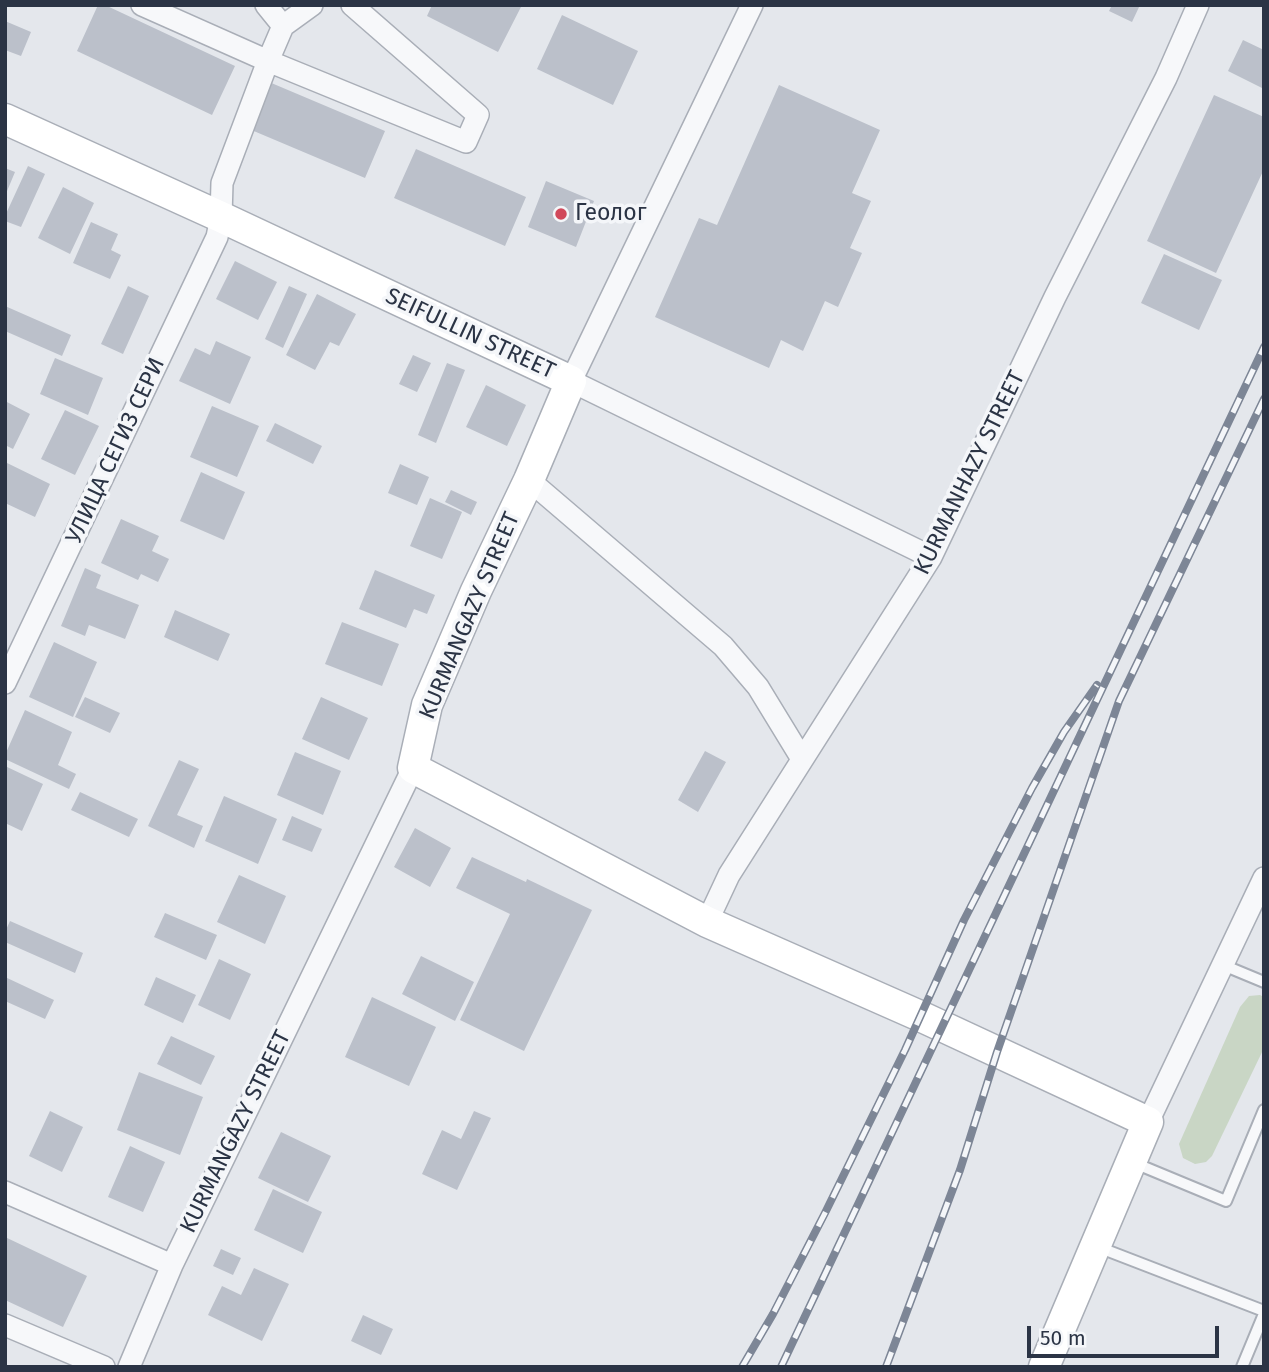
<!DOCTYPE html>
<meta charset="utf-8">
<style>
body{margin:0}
#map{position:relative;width:1269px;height:1372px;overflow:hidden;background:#e4e7ec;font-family:"Fira Sans",sans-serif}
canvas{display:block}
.frame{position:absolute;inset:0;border:7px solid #2b3445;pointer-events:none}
.scale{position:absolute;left:1027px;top:1326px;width:192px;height:32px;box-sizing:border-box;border:4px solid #2b3445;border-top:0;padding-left:9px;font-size:21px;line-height:24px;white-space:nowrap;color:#2b3445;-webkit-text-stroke:5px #f4f6f9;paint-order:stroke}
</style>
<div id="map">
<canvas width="1269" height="1372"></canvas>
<div class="frame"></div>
<div class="scale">50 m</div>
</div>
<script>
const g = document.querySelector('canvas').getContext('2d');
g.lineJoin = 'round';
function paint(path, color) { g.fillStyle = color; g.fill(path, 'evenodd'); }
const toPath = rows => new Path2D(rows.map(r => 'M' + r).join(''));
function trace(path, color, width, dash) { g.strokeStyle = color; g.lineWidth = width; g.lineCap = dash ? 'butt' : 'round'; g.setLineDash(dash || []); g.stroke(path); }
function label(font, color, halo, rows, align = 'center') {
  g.font = font + ' "Fira Sans",sans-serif'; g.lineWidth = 7; g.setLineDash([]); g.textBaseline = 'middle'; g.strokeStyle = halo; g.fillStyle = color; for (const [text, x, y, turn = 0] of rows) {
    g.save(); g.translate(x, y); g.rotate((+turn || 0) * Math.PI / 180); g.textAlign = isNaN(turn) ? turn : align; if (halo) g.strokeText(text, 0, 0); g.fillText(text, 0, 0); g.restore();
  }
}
paint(toPath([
 [1260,995,1264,997,1264,1048,1212,1156,1206,1162,1195,1164,1183,1158,1179,1144,1240,1007,1249,996]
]), '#c9d6c5');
paint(toPath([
 [98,5,105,5,235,66,212,115,77,51],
 [432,5,522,5,498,52,427,16],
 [1112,5,1140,5,1132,22,1109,11],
 [562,15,638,51,613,105,537,69],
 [5,21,31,32,21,56,5,50],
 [1243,40,1264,50,1264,89,1228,71],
 [269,82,385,131,365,178,249,129],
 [779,85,880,130,852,193,871,201,850,248,862,253,838,307,825,301,803,351,781,340,769,368,655,317,699,218,717,225],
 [1214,95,1264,117,1264,169,1216,273,1147,241],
 [416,149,526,197,505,246,394,198],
 [28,166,45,174,21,227,5,221,5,216],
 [5,168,15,172,5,196],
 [546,181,594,201,576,247,528,227],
 [63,187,94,203,70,254,38,238],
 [91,222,118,234,111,250,121,255,110,279,73,263],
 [1164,254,1222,280,1199,330,1141,303],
 [235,261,277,282,258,320,216,299],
 [128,286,149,296,123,354,101,344],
 [289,286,307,294,283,348,265,339],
 [317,294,356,314,339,346,330,342,315,370,286,355],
 [5,306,71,335,62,356,5,331],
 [216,341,251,357,230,404,179,381,195,348,210,355],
 [413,355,431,363,417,392,399,384],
 [55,358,103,378,88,415,40,394],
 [447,363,465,370,436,443,418,435],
 [486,385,526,405,507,446,466,427],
 [5,401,30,414,13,449,5,445],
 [212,406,259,426,237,477,190,457],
 [65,410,99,426,75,475,41,459],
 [275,423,322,446,313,464,266,441],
 [5,462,50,484,35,517,5,503],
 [400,464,429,477,417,505,388,493],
 [201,472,245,492,224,540,180,521],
 [451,490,477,502,471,515,445,502],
 [430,498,462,512,442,559,410,546],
 [121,519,159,536,152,551,169,559,158,582,141,574,138,580,101,563],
 [85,568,101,575,96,588,139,605,125,639,89,625,85,636,61,626],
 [375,570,435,595,427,614,414,609,406,628,359,609],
 [175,610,230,634,218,661,164,637],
 [342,622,399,644,382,686,325,664],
 [54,642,97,662,73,717,29,697],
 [85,697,120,713,110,733,75,717],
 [321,697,368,718,349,760,302,739],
 [25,710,72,732,58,765,76,774,69,789,5,759,5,755],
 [705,751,726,762,698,812,678,800],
 [295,752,341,771,323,815,277,795],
 [179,760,199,769,177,815,203,826,194,848,148,826],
 [5,766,43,784,22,831,5,823],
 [80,792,138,819,129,837,71,810],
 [224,796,277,819,258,864,205,841],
 [292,816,322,829,312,852,282,840],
 [415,828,451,848,430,887,394,867],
 [472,857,526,882,527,879,592,910,524,1051,460,1020,510,914,456,888],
 [239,875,286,896,265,944,217,922],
 [165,913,217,935,206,960,154,937],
 [10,921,83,953,75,973,5,942,5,932],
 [421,956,474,982,455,1021,402,994],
 [219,959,251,974,230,1020,198,1005],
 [5,977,54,1000,45,1019,5,1001],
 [156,977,196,995,183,1023,144,1005],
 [372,997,436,1027,409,1086,345,1057],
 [171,1036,215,1056,201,1085,157,1064],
 [139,1072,203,1097,180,1155,117,1130],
 [50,1111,83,1127,62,1172,29,1156],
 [474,1111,491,1118,457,1190,422,1174,442,1130,461,1139],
 [281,1132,331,1156,308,1202,258,1178],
 [130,1146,165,1162,143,1212,108,1197],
 [273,1189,322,1212,303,1253,254,1230],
 [5,1237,87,1276,63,1327,5,1300],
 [221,1249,241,1258,233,1275,213,1266],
 [254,1268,289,1284,262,1341,208,1315,222,1286,241,1295],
 [363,1315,393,1329,381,1355,351,1341]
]), '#bbc0ca');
const service = toPath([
 [1223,965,1264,982],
 [1132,1162,1226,1201,1264,1110],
 [1098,1247,1264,1311],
 [1242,1367,1264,1314]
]);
const minor = toPath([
 [142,5,268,61,466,142,478,115,352,5],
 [266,5,283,26],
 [752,5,571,381,931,557],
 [529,480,723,646,758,687,802,759],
 [5,683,217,237,221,217,222,183,268,61,283,26,312,5],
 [707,922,729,875,931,557,1055,297,1166,78,1198,5],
 [1148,1122,1264,878],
 [5,1192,172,1265],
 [5,1325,104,1367],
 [129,1367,172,1265,413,768]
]);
const secondary = toPath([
 [5,119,221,217,571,381,529,480,476,591,427,705,413,768,707,922,920,1016,1148,1122,1044,1367]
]);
trace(service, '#a9aeb7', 14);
trace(minor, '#a9aeb7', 24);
trace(secondary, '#a9aeb7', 33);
trace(service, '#f7f8fa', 10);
trace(minor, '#f7f8fa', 21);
trace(secondary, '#fff', 30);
const rail = toPath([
 [742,1367,773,1314,825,1213,905,1050,964,920,1032,788,1064,732,1097,685],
 [781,1367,1264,347],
 [886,1367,960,1170,997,1052,1119,701,1264,399]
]);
trace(rail, '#7d8696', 8);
trace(rail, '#f4f6f9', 5, [16]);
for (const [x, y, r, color] of [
 [561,214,7,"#d1495b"]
]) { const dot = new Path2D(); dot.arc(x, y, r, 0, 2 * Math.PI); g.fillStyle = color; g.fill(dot); trace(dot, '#f4f6f9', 2.5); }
label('23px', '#2b3445', '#f4f6f9', [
 ["Геолог",575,214]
], 'left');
label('23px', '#2b3445', '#f4f6f9', [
 ["SEIFULLIN STREET",470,334,25],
 ["УЛИЦА СЕГИЗ СЕРИ",116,451,-65],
 ["KURMANHAZY STREET",970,473,-64],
 ["KURMANGAZY STREET",470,616,-67],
 ["KURMANGAZY STREET",236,1132,-64]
]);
</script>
